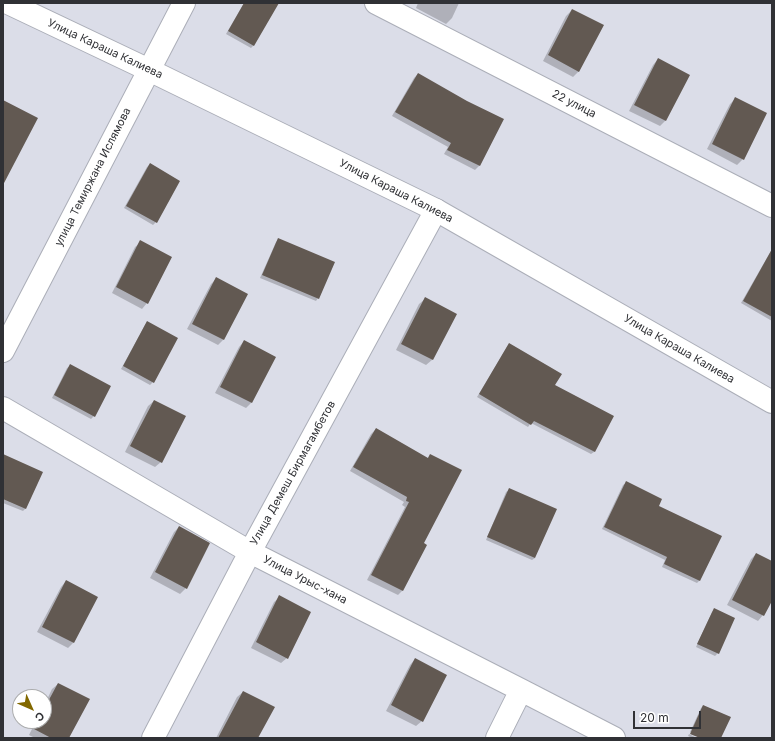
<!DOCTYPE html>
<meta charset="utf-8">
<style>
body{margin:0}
#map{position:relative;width:775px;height:741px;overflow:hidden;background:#dbdde8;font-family:Inter,sans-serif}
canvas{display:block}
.frame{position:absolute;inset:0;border:4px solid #303135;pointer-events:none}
.north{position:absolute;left:12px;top:689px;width:40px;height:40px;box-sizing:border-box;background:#fff;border:1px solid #acadae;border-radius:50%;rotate:135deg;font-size:11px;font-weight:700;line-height:16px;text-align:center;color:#303135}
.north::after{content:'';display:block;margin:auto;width:14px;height:18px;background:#826800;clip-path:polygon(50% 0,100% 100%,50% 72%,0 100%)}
.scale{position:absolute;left:633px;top:711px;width:68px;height:18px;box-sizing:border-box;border:2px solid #303135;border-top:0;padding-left:5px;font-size:12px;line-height:14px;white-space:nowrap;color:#303135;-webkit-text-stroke:3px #fff;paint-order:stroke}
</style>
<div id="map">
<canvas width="775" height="741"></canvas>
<div class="frame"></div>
<div class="north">С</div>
<div class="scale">20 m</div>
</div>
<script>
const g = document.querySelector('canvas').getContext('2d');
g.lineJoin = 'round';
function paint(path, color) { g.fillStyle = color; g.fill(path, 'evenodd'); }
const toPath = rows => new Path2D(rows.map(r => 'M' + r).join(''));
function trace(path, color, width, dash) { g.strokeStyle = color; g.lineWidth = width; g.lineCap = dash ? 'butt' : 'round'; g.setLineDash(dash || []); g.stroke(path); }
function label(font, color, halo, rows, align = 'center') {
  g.font = font + ' Inter,sans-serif'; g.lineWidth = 4; g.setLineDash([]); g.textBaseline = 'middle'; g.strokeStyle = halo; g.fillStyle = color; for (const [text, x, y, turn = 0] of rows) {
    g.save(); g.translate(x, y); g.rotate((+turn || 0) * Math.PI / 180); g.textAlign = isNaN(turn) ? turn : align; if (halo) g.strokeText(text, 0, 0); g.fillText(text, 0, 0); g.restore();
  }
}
paint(toPath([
 [244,3,265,3,275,9,253,46,251,48,226,34],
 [418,3,459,3,452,18,446,24,416,8],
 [572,10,579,71,573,77,543,61,566,16],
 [658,59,688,75,665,121,660,126,629,111,653,65],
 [418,74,466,101,502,120,479,166,475,170,444,154,448,147,392,116,414,78],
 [736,98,766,114,743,159,737,165,707,149,730,104],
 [150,164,156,222,153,225,124,208,147,167],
 [278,240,318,298,316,301,260,278,276,242],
 [141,242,147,303,142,309,112,293,135,247],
 [772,249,772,321,741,303],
 [216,279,247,294,223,340,218,345,187,329,211,284],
 [425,299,455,314,432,360,426,365,396,350,419,304],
 [147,323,153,382,150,385,121,369,145,325],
 [244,341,275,357,251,403,246,408,215,393,239,347],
 [507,347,554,386,612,416,594,452,591,454,531,423,528,427,477,397],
 [70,366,94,416,91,419,52,398,67,368],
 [154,401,161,462,155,467,125,452,148,406],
 [376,429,427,459,430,455,423,543,426,545,402,591,398,595,367,580,405,507,402,505,404,502,350,471,371,434],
 [3,456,41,472,25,509,23,511,3,503],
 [626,483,657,506,720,537,699,581,697,583,662,567,665,560,602,529,623,485],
 [509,490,535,558,532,560,486,540,506,492],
 [179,527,186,588,180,594,150,578,174,532],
 [756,554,772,562,772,599,763,615,758,621,727,605,751,559],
 [66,581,73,643,68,648,37,632,61,587],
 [280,597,287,658,281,663,251,648,274,602],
 [714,610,718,653,715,656,696,647,712,612],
 [415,659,422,721,416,726,386,711,410,665],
 [58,684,68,738,35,738,29,735,36,721,44,721,44,706,52,689],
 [243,692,257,738,216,738,237,697],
 [703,706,720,738,702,738,690,732,701,708],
 [689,734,697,738,692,738,688,736]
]), '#0003');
paint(toPath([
 [244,3,279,3,254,46,228,31],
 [572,9,604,25,579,72,548,55],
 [658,58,690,75,666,121,634,105],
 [418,73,467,101,504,119,480,166,447,150,451,143,395,112],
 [735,97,767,113,744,160,712,144],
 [3,100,38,118,3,185],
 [150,163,180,181,157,223,126,206],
 [278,238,335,262,319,299,262,275],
 [140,240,172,257,148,304,116,287],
 [772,249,772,317,743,301],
 [216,277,248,294,224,340,192,324],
 [425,297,457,314,433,360,401,344],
 [147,321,178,338,154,383,123,366],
 [244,340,276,357,252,403,220,387],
 [509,343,562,374,555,385,614,416,595,452,534,421,531,425,479,394],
 [70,364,111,386,95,417,54,395],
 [154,400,186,416,162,463,130,446],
 [376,428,428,458,430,454,462,470,424,543,427,545,403,591,371,575,409,502,406,501,407,497,353,467],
 [3,454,43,472,26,509,3,499],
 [626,481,662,499,659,506,722,536,700,581,664,564,667,557,604,527],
 [509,488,557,509,535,558,487,537],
 [179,526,210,543,187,589,155,572],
 [756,553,772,561,772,601,764,616,732,600],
 [66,580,98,597,74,643,42,627],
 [279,595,311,612,288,659,256,642],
 [714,608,735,618,719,654,697,644],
 [415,658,447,675,423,722,391,705],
 [58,683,90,699,69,738,51,738,34,729,38,721,44,721,44,709],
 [243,691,275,707,258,738,218,738],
 [703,705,731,717,721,738,700,738,690,734]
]), '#625952');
const street = toPath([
 [376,3,772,206],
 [3,351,184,3],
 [3,408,250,552,521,690,614,738],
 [153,738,250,552,436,210],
 [497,738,521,690]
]);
const secondary = toPath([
 [8,3,149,70,436,210,772,402]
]);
trace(street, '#abaeb8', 24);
trace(secondary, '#abaeb8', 24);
trace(street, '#fff', 22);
trace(secondary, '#fff', 22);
label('11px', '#303135', '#fff', [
 ["Улица Караша Калиева",105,49,25],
 ["22 улица",574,104,27],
 ["улица Темиржана Ислямова",93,177,-63],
 ["Улица Караша Калиева",396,191,27],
 ["Улица Караша Калиева",679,349,30],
 ["Улица Демеш Бирмагамбетов",293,473,-61],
 ["Улица Урыс-хана",305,580,27]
]);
</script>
